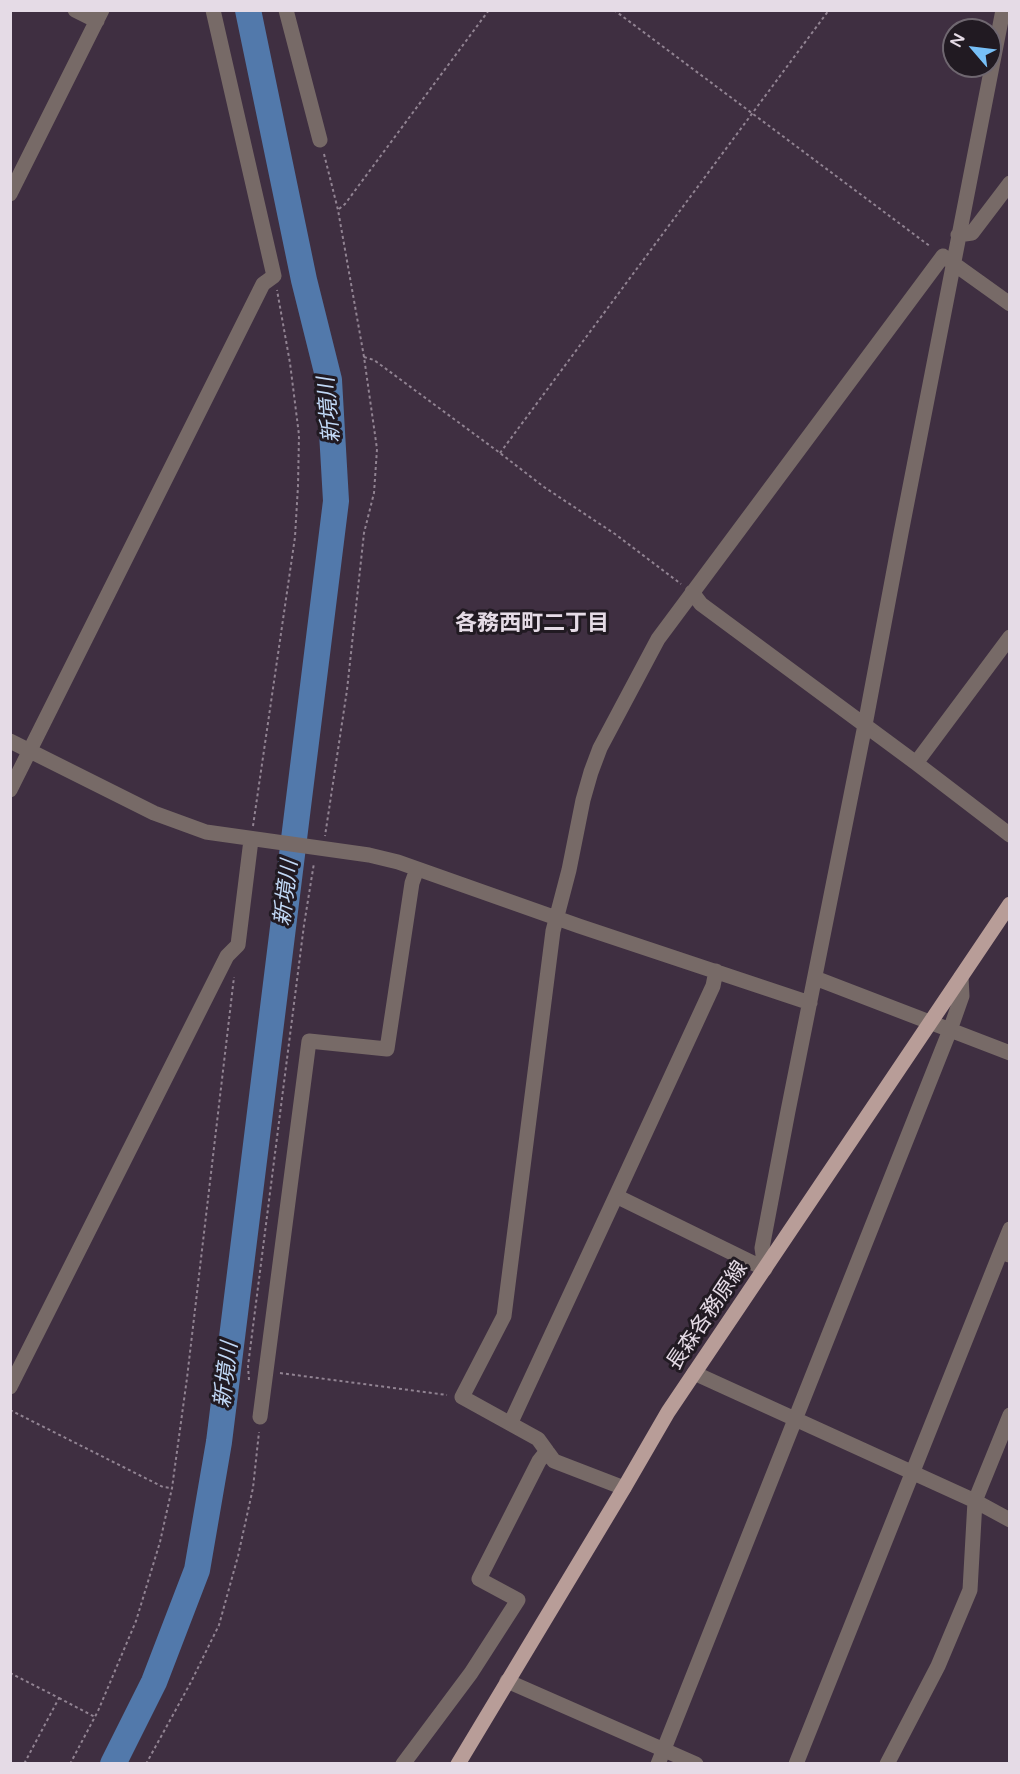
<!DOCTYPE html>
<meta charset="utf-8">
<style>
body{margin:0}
#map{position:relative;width:1020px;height:1774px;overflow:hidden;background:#3f2f41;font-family:"Varela Round",sans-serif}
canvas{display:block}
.frame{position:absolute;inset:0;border:12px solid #e5dbe6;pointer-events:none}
.north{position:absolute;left:942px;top:18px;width:60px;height:60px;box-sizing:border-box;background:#211a22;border:2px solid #6f6770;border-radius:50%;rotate:298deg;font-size:16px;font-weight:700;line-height:24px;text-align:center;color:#e5dbe6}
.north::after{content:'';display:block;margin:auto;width:21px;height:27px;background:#77bff7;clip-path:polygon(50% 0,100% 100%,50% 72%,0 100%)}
</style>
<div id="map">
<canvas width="1020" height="1774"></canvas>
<div class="frame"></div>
<div class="north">N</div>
</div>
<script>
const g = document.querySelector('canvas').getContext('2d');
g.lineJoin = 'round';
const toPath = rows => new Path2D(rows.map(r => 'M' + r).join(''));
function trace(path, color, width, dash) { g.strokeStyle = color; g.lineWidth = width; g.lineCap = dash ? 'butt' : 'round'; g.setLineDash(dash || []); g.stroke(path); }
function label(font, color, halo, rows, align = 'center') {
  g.font = font + ' "Varela Round","Noto Sans JP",sans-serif'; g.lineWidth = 6; g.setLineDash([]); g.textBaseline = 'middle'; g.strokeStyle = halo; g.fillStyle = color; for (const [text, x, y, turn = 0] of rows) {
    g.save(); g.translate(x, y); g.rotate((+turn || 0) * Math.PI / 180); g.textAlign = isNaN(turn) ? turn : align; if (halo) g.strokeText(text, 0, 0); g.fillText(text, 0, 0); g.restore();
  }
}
trace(toPath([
 [113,1764,154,1682,197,1570,219,1442,336,501,329,380,304,280,248,10]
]), '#5279ab', 26);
trace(toPath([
 [614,10,931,247],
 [324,154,338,210,364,357,377,449,374,493,364,533,347,690,325,836],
 [339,209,345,204,489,10],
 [364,357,374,360,500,453,544,487,615,534,681,584],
 [500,453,829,10],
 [253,826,295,537,298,486,299,435,290,363,277,290],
 [280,1373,447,1395],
 [249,1380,248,1366,304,925,314,863],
 [10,1410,163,1487,172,1488],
 [10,1673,59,1698,24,1764],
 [59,1698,95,1717],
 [70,1764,98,1711,136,1621,160,1542,172,1488,187,1378,234,977],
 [146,1764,191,1682,219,1625,238,1556,253,1488,259,1432]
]), '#918392', 2, [3, 3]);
trace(toPath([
 [75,10,97,21],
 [286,10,320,140],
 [10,194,102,10],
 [958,235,972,233,1010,183],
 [692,592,701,604,916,763,1010,835],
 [10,741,154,813,206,832,369,855,398,862,579,926,810,1003],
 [916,763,1010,637],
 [10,790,263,284,274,276,213,10],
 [716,971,713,986,616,1196,765,1269],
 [815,978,1010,1053],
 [1009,1255,1001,1251,1010,1229],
 [765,1269,762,1248,788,1111,865,725,901,533,1003,10],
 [694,1373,975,1501,1010,1415],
 [10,1387,227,956,238,945,251,840],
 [260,1417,309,1041,387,1049,412,883,417,869],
 [511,1422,616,1196],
 [624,1488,554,1461,538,1439,462,1397,504,1316,553,931,569,870,583,800,591,772,600,748,658,639,943,256,1010,304],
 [507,1681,696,1764],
 [403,1764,471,1673,518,1600,479,1579,539,1461,547,1451],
 [658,1764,950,1030,962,996,961,977],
 [796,1764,1001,1251],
 [887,1764,938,1666,970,1590,975,1501,1010,1520]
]), '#776a67', 15);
trace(toPath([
 [458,1764,624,1488,668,1412,1010,904]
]), '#b89d98', 15);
label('21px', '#e5dbe6', '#211a22', [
 ["長森各務原線",708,1316,-56]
]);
label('italic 22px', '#c1d8f6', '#211a22', [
 ["新境川",330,410,-95],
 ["新境川",287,893,-83],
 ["新境川",227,1375,-83]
]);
label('bold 22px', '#e5dbe6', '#211a22', [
 ["各務西町二丁目",532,624]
]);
</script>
